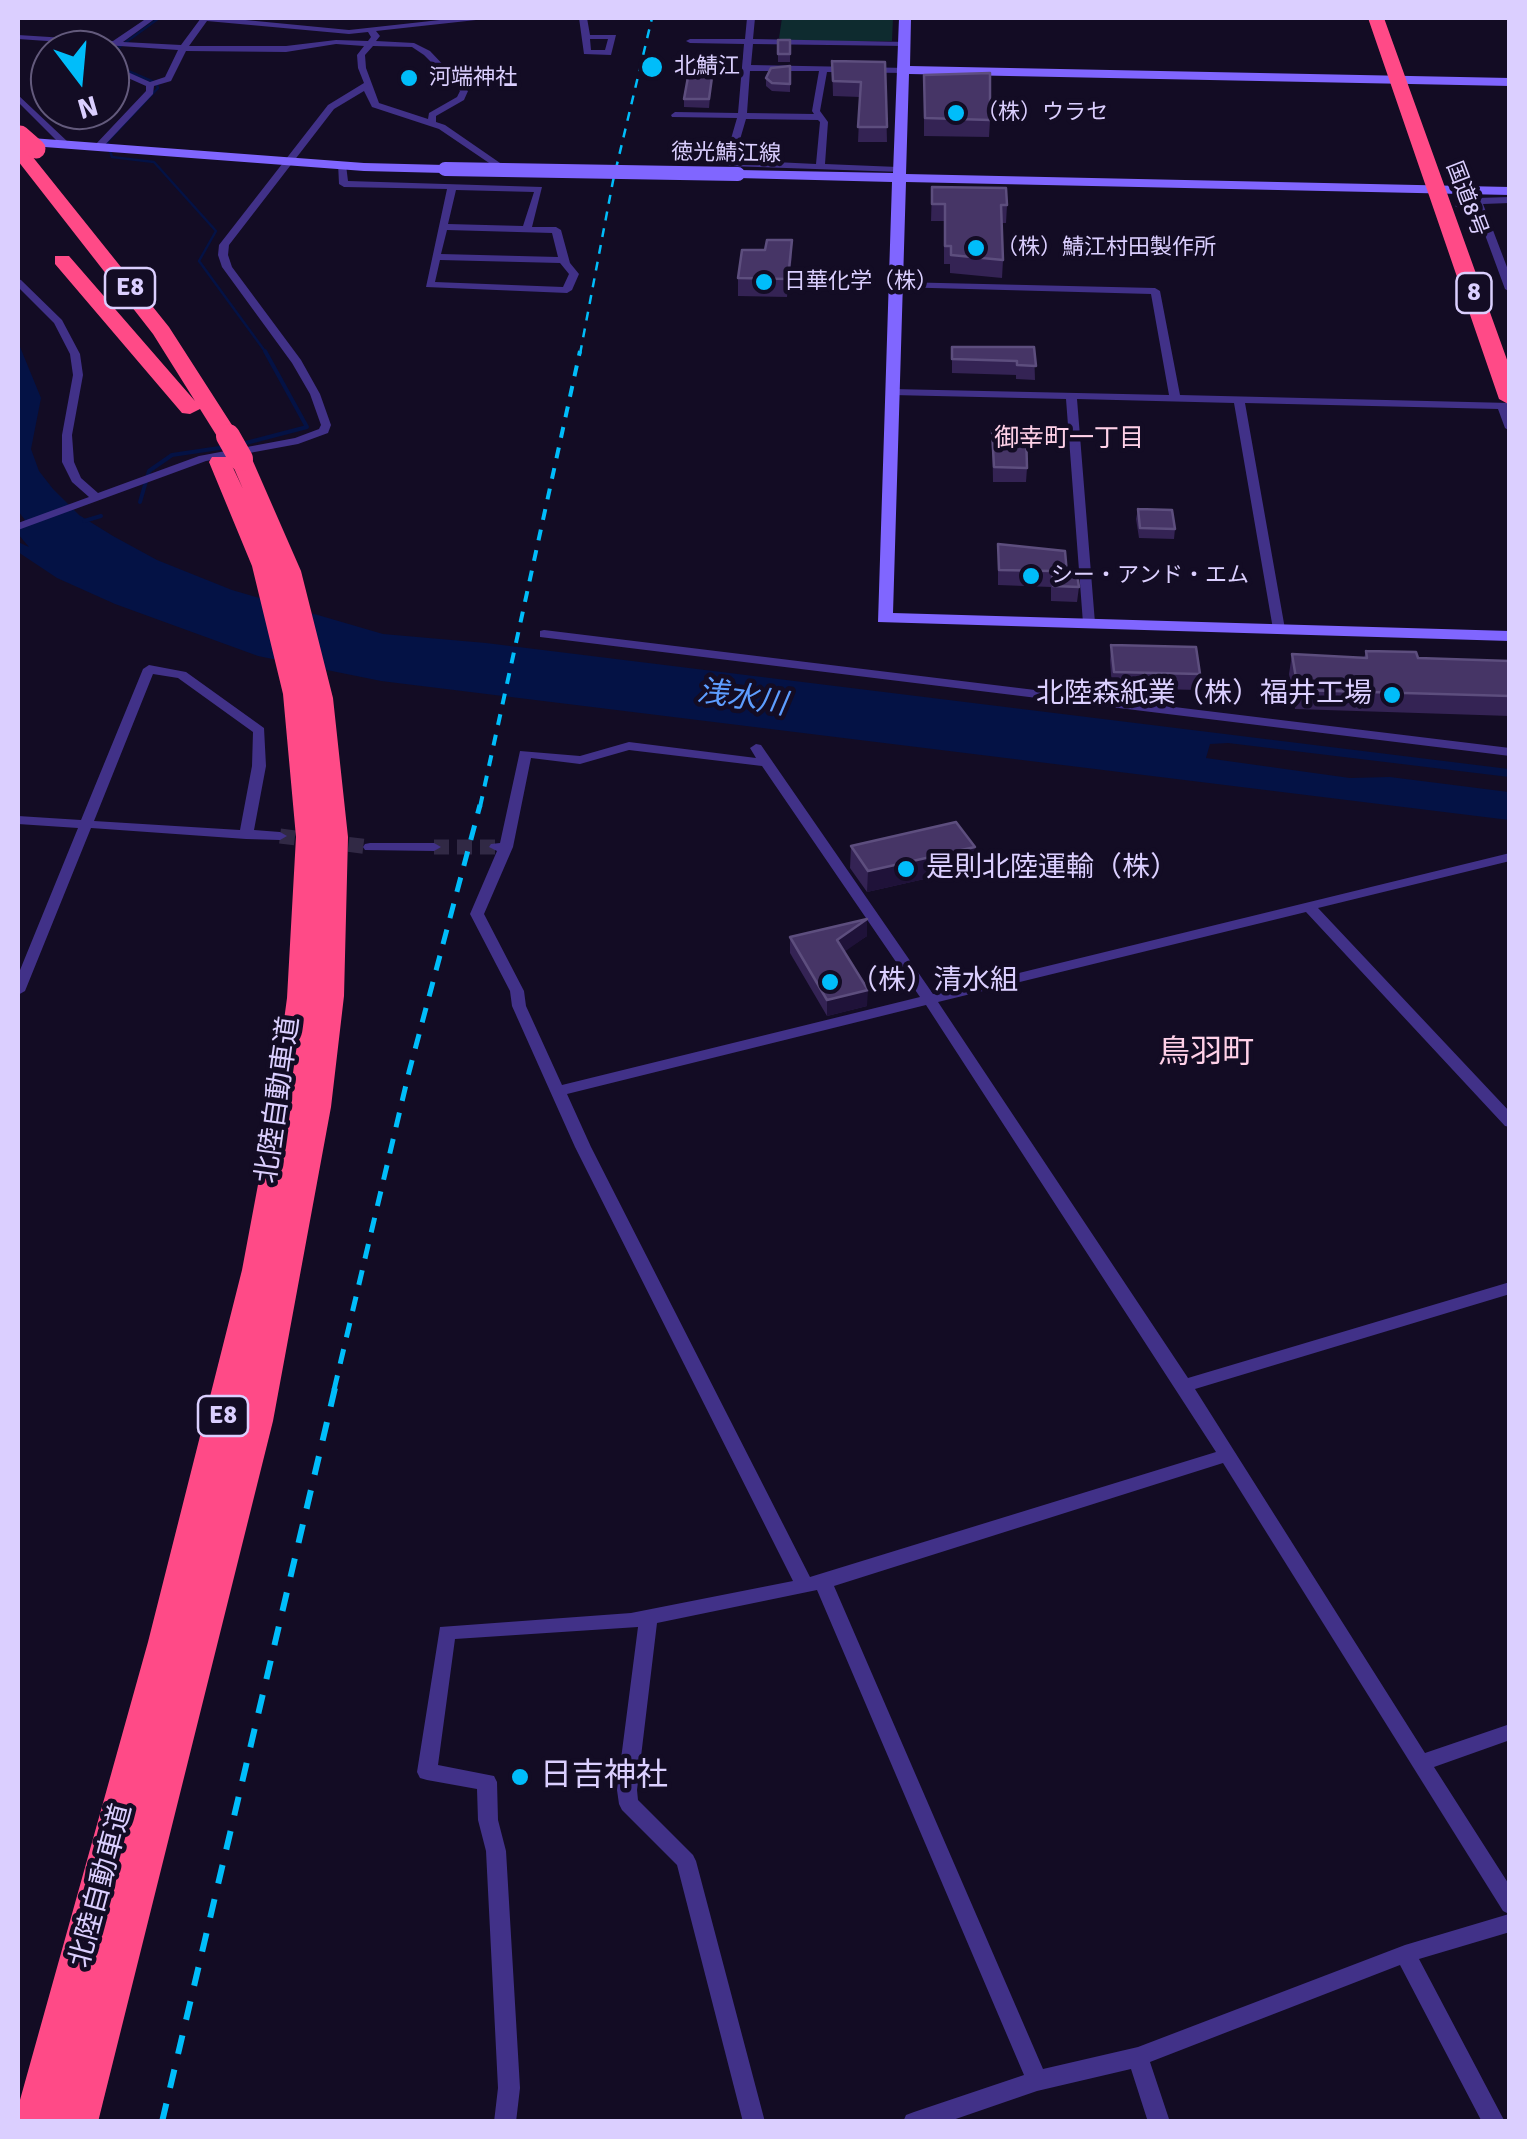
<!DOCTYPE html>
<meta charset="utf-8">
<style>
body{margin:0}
#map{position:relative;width:1527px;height:2139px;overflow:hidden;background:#130c24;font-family:Signika,sans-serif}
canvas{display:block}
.frame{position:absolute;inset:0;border:20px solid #dbcfff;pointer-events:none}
.north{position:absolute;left:30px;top:30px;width:100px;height:100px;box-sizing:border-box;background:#130c24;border:2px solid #635a7c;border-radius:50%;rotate:164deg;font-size:28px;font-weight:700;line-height:40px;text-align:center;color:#dbcfff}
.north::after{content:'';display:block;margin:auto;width:35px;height:45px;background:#00bdfa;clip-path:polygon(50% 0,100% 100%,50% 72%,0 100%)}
</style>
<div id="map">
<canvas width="1527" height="2139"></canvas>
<div class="frame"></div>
<div class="north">N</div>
</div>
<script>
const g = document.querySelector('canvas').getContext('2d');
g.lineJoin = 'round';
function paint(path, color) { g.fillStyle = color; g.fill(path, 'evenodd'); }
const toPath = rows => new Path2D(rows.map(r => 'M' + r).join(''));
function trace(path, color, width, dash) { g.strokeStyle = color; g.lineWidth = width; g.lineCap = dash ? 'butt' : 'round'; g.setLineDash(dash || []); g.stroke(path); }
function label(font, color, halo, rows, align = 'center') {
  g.font = font + ' Signika,"Noto Sans JP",sans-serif'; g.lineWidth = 9; g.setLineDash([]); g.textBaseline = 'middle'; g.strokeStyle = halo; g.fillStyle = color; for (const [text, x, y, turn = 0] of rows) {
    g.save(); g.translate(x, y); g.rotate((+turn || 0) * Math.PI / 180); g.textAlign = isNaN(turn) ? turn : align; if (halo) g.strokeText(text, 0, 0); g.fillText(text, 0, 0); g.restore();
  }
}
paint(toPath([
 [782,18,893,18,892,41,783,41,779,38]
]), '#0e2b2f');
paint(toPath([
 [18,342,41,398,31,449,39,471,53,489,79,515,113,536,157,560,232,590,383,634,486,643,1509,769,1509,777,1228,743,1210,744,1206,758,1350,778,1390,777,1509,792,1509,820,381,681,258,656,115,604,57,578,18,552,18,542,29,547,18,534,18,525,25,520,18,511]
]), '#041245');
trace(toPath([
 [159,18,111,53,114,65,156,83,158,88,107,142,112,157,154,162,216,231,199,261,267,354]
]), '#041245', 2.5);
trace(toPath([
 [242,444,307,427,265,351],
 [140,502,149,471,172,455,226,447],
 [84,521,101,516]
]), '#041245', 4);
trace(toPath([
 [280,836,370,847],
 [434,847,496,847]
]), '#312945', 15, [15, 8]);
paint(toPath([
 [147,18,156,18,123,42,181,45,201,18,225,18,349,30,458,18,480,18,476,20,376,31,380,36,376,41,414,43,430,51,468,91,464,100,436,116,436,122,445,125,503,165,495,167,439,129,372,107,364,91,334,109,229,245,228,255,232,267,301,360,320,394,331,425,328,433,298,444,206,461,18,530,18,523,89,497,72,482,62,462,62,435,73,375,70,354,54,323,18,287,18,279,21,280,62,320,80,354,83,375,72,435,74,462,81,478,98,493,199,456,295,438,319,429,321,425,310,394,292,363,222,267,218,255,219,245,328,105,364,83,358,68,357,55,364,46,336,44,286,52,186,51,171,81,154,86,153,94,101,149,95,149,95,145,146,91,146,86,110,70,110,64,150,82,165,77,178,50,18,39,18,35,113,41,147,18],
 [207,21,349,34,368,32,371,37,368,41,336,40,286,46,189,46,207,21],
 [373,46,412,47,424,55,460,91,457,97,429,113,428,119,379,103,366,68,365,55,373,46],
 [579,18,587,18,590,35,616,35,611,55,584,54,579,18],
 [590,39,608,39,605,50,591,50,590,39],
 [747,18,755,18,753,39,908,42,909,44,905,46,753,44,751,65,908,68,908,72,905,73,827,72,820,111,828,122,825,164,898,167,903,170,901,172,729,166,724,163,737,118,672,117,671,115,675,112,738,113,744,44,690,43,686,41,690,39,745,39,747,18],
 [750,71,819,71,812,111,814,114,747,113,750,71],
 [746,119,818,120,820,122,816,164,734,160,746,119],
 [18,95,68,142,68,146,62,146,18,102,18,95],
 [338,163,346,165,348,181,542,187,532,227,556,227,561,230,570,263,579,274,572,290,567,293,426,287,447,189,344,187,339,184,338,163],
 [456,190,534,192,523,226,448,224,456,190],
 [447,230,552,233,558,257,441,254,447,230],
 [440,260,560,263,569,274,563,287,435,282,440,260],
 [1510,197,1510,203,1483,204,1510,275,1510,292,1505,289,1474,205,1460,209,1455,206,1477,198,1510,197],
 [898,282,1155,288,1160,291,1180,395,1510,403,1510,431,1505,428,1498,409,1245,403,1285,629,1279,633,1273,629,1234,403,1077,399,1095,623,1089,627,1083,623,1066,399,892,395,887,392,892,389,1169,395,1151,294,895,287,893,285,898,282],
 [544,630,1510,748,1510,756,540,637,540,631,544,630],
 [149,665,186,672,264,728,266,766,254,830,280,832,287,836,280,840,246,839,91,828,25,991,18,995,18,975,78,828,18,824,18,816,81,820,143,669,149,665],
 [153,674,178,678,253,732,252,766,240,830,94,821,153,674],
 [629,742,756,758,750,748,756,744,761,745,933,994,1510,853,1510,861,1318,908,1510,1112,1510,1127,1505,1126,1306,912,938,1002,1188,1378,1510,1282,1510,1294,1195,1389,1425,1753,1510,1724,1510,1740,1434,1767,1510,1886,1510,1932,1419,1959,1505,2122,1482,2122,1400,1965,1150,2062,1170,2122,1148,2122,1131,2069,1037,2091,947,2122,903,2122,906,2115,914,2112,1024,2075,817,1590,657,1623,637,1790,638,1800,693,1855,696,1861,765,2122,743,2122,677,1865,622,1810,619,1804,617,1790,638,1627,455,1639,438,1765,494,1776,497,1782,498,1820,506,1851,520,2088,516,2122,494,2122,498,2088,486,1851,478,1820,477,1789,427,1780,420,1778,417,1772,440,1627,631,1613,793,1581,575,1147,512,1006,510,991,470,914,497,851,489,847,491,844,500,843,520,751,580,756,629,742],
 [629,750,762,766,920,997,562,1085,526,1006,524,991,484,914,513,847,531,758,580,764,629,750],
 [926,1005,1216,1452,810,1577,591,1147,567,1094,926,1005],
 [1223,1463,1503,1911,1509,1914,1405,1945,1138,2047,1043,2069,834,1586,1223,1463],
 [370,843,434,843,441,847,434,851,365,850,363,847,365,844,370,843]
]), '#413188');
paint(toPath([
 [899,18,911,18,910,66,1510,78,1510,86,909,74,906,174,1510,187,1510,195,906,182,893,613,1510,631,1510,641,878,622,892,182,738,178,731,174,738,170,893,173,899,18],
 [18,137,364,163,445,165,452,169,445,173,364,171,18,145,18,137]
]), '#8066ff');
paint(toPath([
 [1368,18,1384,18,1510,368,1510,405,1499,399,1368,18],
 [18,145,24,146,169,327,239,436,236,441,220,441,200,409,190,414,182,413,55,264,55,256,69,256,195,401,153,334,18,161,18,145],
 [241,452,252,459,301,571,333,698,348,837,344,996,331,1107,273,1421,98,2122,18,2122,18,2107,148,1642,242,1270,272,1110,287,998,296,837,283,694,252,566,209,462,212,457,228,457,243,489,230,459,241,452]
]), '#ff4a87');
trace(toPath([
 [580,354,613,181,652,18]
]), '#00bdfa', 2.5, [9, 8]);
trace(toPath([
 [480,807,580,351]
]), '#00bdfa', 4, [11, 10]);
trace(toPath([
 [334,1390,409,1072,480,805]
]), '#00bdfa', 5, [15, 12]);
trace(toPath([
 [162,2122,335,1388]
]), '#00bdfa', 6, [19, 16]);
trace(toPath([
 [445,169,738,174]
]), '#8066ff', 14);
trace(toPath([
 [20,135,36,149]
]), '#ff4a87', 19);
trace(toPath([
 [228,436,241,459]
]), '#ff4a87', 24);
paint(toPath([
 [778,40,790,40,790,62,778,62],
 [832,61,885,62,887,142,858,142,860,97,833,96],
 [790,66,790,92,772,91,766,86,766,78],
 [924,75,990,120,989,137,924,136],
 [712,77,709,108,684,107,684,99],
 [932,187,1007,205,1006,223,1001,223,1003,260,1002,278,950,273,950,264,944,264,944,221,931,221],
 [792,240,787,297,738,296,738,278,765,250],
 [952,347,1034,347,1035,380,1016,379,1016,375,952,373],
 [992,430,1027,468,1026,482,993,482],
 [1138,509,1175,529,1174,539,1139,538,1136,519],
 [998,544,1067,574,1079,587,1077,602,1051,601,1051,587,998,585],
 [1111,645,1200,674,1198,690,1112,688,1110,660],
 [1510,649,1510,716,1295,709,1289,674,1292,654,1364,658,1366,651,1418,658,1507,661],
 [851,846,973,868,867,892,850,868],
 [867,919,867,936,844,951,867,1006,827,1016,790,953,790,937]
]), '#342354');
paint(toPath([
 [792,240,792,258,787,297,788,279],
 [975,847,973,868,867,892,868,871],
 [867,919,867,936,837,957,837,940],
 [868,990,867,1006,827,1016,827,1000]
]), '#1f1239');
const building = toPath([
 [778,40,790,40,790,54,778,54,778,40],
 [832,61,885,62,887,127,858,127,861,82,833,81,832,61],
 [790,66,790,84,772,83,766,78,771,68,790,66],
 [990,73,990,120,925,118,924,75,990,73],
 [688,77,712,77,709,99,684,99,688,77],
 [932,187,1006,188,1007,205,1001,205,1003,260,951,255,951,246,945,246,945,204,932,204,932,187],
 [767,240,792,240,788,279,738,278,742,250,765,250,767,240],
 [952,347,1034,347,1036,366,1017,365,1017,361,952,359,952,347],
 [992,430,1026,431,1027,468,994,467,992,430],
 [1138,509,1172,510,1175,529,1140,528,1138,509],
 [998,544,1065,551,1067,574,1077,574,1079,587,1053,586,1052,571,999,570,998,544],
 [1111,645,1196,647,1200,674,1114,672,1111,645],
 [1366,651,1416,652,1418,658,1510,661,1510,696,1298,690,1292,654,1367,658,1366,651],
 [956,822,975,847,868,871,851,846,956,822],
 [867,919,837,940,868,990,827,1000,790,937,867,919]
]);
paint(building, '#463566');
trace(building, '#5d4e7e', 2.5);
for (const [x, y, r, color] of [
 [652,67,12,"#00bdfa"],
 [409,78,10,"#00bdfa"],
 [956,113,10,"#00bdfa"],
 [976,248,10,"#00bdfa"],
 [764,282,10,"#00bdfa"],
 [1031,576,10,"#00bdfa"],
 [1392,695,10,"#00bdfa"],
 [906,869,10,"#00bdfa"],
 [830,982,10,"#00bdfa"],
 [520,1777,10,"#00bdfa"]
]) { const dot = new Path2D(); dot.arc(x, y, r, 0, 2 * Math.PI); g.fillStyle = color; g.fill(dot); trace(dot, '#130c24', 4); }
label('22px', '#dbcfff', '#130c24', [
 ["北鯖江",674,67],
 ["河端神社",429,78],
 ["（株）ウラセ",976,113],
 ["（株）鯖江村田製作所",996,248],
 ["日華化学（株）",784,282],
 ["シー・アンド・エム",1051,576]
], 'left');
label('22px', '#dbcfff', '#130c24', [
 ["徳光鯖江線",726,154,1],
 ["国道8号",1466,199,69]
]);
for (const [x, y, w] of [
 [130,288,50],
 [1474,293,35],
 [223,1416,50]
]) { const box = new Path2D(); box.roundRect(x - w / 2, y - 20, w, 40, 8); g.fillStyle = '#130c24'; g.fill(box); trace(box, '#dbcfff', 2.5); }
label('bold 25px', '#dbcfff', null, [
 ["E8",130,288],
 ["8",1474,293],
 ["E8",223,1416]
]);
label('25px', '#ffd1e8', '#130c24', [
 ["御幸町一丁目",1069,439]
]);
label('28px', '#dbcfff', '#130c24', [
 ["北陸森紙業（株）福井工場",1372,695,"right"],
 ["是則北陸運輸（株）",926,869],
 ["（株）清水組",850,982]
], 'left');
label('28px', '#dbcfff', '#130c24', [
 ["北陸自動車道",279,1100,-82],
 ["北陸自動車道",102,1886,-75]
]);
label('italic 30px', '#5d9dff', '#130c24', [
 ["浅水川",742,699,9]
]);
label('32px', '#ffd1e8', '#130c24', [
 ["鳥羽町",1206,1054]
]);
label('32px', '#dbcfff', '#130c24', [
 ["日吉神社",540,1777]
], 'left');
</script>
